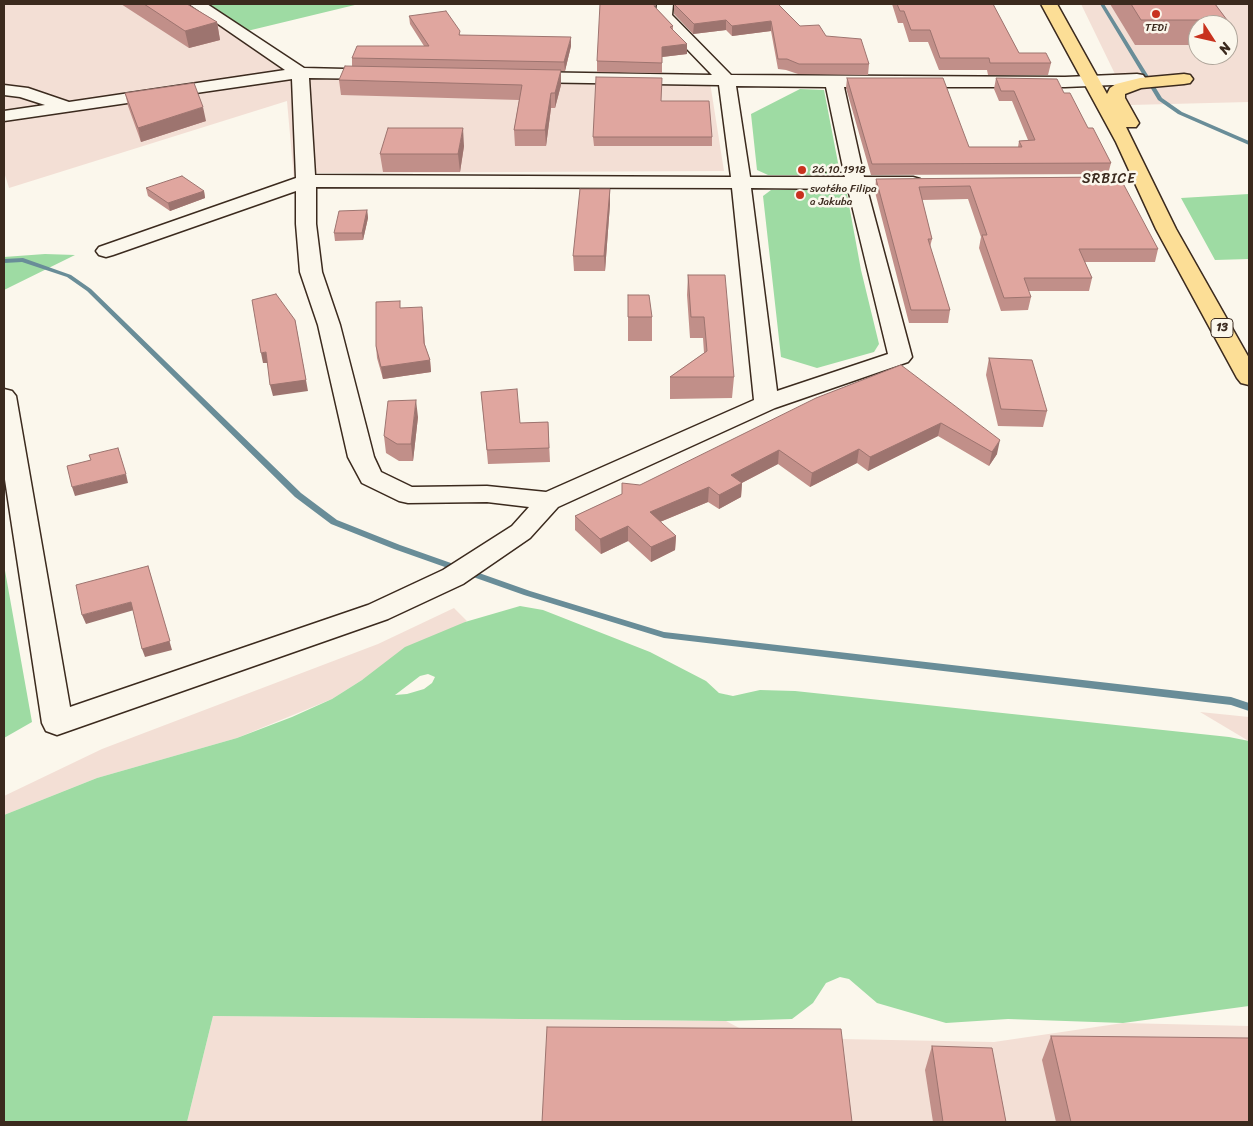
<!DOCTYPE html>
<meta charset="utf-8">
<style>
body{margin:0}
#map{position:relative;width:1253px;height:1126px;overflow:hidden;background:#fbf7ec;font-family:Sriracha,sans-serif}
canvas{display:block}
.frame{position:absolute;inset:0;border:5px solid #3b2a1e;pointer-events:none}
.north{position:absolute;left:1188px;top:15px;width:50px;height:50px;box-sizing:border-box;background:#fbf7ec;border:1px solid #aea59a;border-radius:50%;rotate:125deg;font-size:14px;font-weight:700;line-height:20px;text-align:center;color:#3b2a1e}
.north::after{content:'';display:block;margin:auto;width:18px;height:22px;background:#c8321e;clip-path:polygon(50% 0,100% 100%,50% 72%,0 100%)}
</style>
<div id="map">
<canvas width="1253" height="1126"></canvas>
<div class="frame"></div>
<div class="north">N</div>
</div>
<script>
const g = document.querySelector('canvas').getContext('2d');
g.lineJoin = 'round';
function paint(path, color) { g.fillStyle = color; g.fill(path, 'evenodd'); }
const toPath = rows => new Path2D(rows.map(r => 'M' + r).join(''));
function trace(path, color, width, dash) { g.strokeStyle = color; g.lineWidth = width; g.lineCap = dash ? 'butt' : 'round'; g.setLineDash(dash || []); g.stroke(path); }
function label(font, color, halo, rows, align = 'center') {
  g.font = font + ' Sriracha,sans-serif'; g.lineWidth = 5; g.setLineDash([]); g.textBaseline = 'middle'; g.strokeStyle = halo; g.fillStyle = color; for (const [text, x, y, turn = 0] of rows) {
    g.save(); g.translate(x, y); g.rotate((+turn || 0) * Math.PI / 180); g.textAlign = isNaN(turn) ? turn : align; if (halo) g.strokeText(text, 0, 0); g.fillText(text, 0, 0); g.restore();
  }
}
paint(toPath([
 [4,4,207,4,299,68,313,71,709,76,724,171,312,173,294,180,287,101,9,188,4,172],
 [1081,4,1249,4,1249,102,1130,105],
 [1198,25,1228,25,1228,55,1198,55],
 [454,608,467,621,362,680,332,699,237,738,97,778,4,815,4,796,102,749,378,644],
 [1200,712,1249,717,1249,741,1247,740],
 [213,1016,726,1021,741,1029,788,1038,994,1042,1123,1023,1249,1026,1249,1122,187,1122]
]), '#f3dfd5');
paint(toPath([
 [207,4,359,4,243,32],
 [800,89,824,90,839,168,827,175,768,175,757,170,751,114],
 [771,190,833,190,847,194,861,270,879,344,874,352,817,368,781,357,763,196],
 [1249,194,1249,259,1215,260,1181,198],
 [45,254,75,255,4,290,4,257],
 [4,565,32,722,4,738],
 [520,606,543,610,650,652,706,681,719,693,733,696,760,690,795,691,1229,737,1249,741,1249,1006,1123,1023,1008,1019,946,1023,877,1003,849,979,840,977,826,983,813,1003,792,1019,726,1021,213,1016,187,1122,4,1122,4,815,97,778,237,738,292,717,332,699,362,680,405,647,465,622],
 [428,674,435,677,432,683,424,689,407,694,395,695,420,676]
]), '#9edba3');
paint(toPath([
 [1100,4,1104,4,1162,98,1182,112,1249,141,1249,145,1178,114,1158,100,1100,4],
 [23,258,71,275,91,289,301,493,337,520,400,545,530,591,664,632,1231,697,1249,703,1249,711,1231,705,664,638,524,595,394,549,331,524,295,497,87,291,67,277,22,262,4,263,4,259,23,258]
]), '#698d98');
const minor = toPath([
 [189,4,207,4,304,68,386,70,388,74,386,78,380,79,309,78,315,175,731,177,719,85,523,82,517,81,515,77,517,73,523,72,712,75,658,19,656,16,657,4,673,4,672,15,731,75,1065,77,1137,74,1143,75,1146,79,1143,83,1137,84,1065,87,844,87,864,177,913,177,920,179,923,183,920,187,913,189,867,189,912,357,908,362,775,408,558,507,530,538,463,584,388,619,57,735,46,731,42,723,4,473,4,389,12,391,16,396,70,707,368,605,443,570,512,526,529,507,487,502,408,503,399,501,362,483,348,457,318,325,300,272,296,224,296,191,113,255,106,257,99,255,96,251,99,247,296,178,292,79,4,121,4,111,45,105,20,97,4,95,4,85,28,88,69,102,285,70,189,4],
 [736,86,826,87,845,177,750,177,736,86],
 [316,187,732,188,754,400,546,492,487,486,412,487,381,472,374,457,340,325,322,272,316,224,316,187],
 [751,188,848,189,888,354,777,391,751,188]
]);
const major = toPath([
 [1041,4,1057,4,1107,94,1110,88,1116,84,1140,78,1184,74,1190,75,1193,79,1190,83,1184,84,1141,88,1125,94,1125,98,1139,123,1136,127,1126,127,1176,229,1249,358,1249,385,1241,383,1237,378,1156,229,1116,142,1041,4]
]);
trace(minor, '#3b2a1e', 3);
trace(major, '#3b2a1e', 3);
paint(minor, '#fbf7ec');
paint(major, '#fcde96');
paint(toPath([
 [121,4,187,4,217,22,220,40,189,48],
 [656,4,655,7,673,26,673,30,687,54,662,57,662,73,597,72,597,61],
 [674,4,800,26,826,36,869,64,868,75,798,74,786,70,778,69,771,31,732,36,726,30,693,34,674,14],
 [892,4,993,4,1019,53,1051,63,1048,75,988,75,987,70,939,70,928,42,909,42,903,23,898,23],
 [1110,4,1215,4,1227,20,1226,25,1198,25,1198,45,1135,45],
 [409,16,461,35,571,46,565,71,561,71,561,85,555,108,551,108,546,146,515,146,514,130,519,100,341,95,339,80,352,66,352,58,424,46,410,24],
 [847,78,969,147,1018,147,1019,141,1028,140,1012,101,999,101,994,89,996,78,1064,93,1111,163,1108,174,871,175,846,88],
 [125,93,206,121,141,142,128,106],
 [661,101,712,137,712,146,594,146,593,137],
 [464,146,460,172,383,172,380,154],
 [1107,177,1158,249,1155,262,1085,262,1092,278,1089,291,1028,291,1031,297,1028,310,1001,311,979,248,981,237,968,199,922,200,932,239,930,247,950,310,948,323,909,323,875,192,876,179],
 [146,188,204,191,205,198,170,211,148,196],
 [610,189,610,204,605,271,574,271,573,256],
 [367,210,368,218,363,240,335,241,334,233],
 [688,275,734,377,732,398,670,399,670,377,704,353,703,338,690,338,687,295],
 [628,295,652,317,652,341,628,341],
 [401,308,423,319,425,345,430,360,431,372,383,379,377,358,376,346],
 [989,358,1047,411,1043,427,998,426,986,375],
 [901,365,997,454,989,466,938,436,868,471,857,463,810,487,778,464,742,483,741,497,719,509,708,502,660,522,676,536,675,550,651,562,628,541,601,554,575,530,575,516],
 [481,392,520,423,548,422,550,462,488,464],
 [418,417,413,461,399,461,386,453,384,436],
 [1051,1036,1249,1122,1056,1122,1042,1060],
 [932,1046,1006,1122,933,1122,925,1070]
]), '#c18f89');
paint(toPath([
 [726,20,726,30,693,34,694,24],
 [771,21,771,31,732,36,732,26],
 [217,22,220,40,189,48,185,31],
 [571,37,571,46,565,71,564,62],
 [687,44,687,54,662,57,662,47],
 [561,70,561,85,555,108,555,93],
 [551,93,551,108,546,146,545,130],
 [203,107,206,121,141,142,138,128],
 [463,128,464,146,460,172,458,154],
 [610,189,610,204,605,271,604,256],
 [204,191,205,198,170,211,168,203],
 [367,210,368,218,363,240,362,233],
 [295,320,308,391,273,396,270,385],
 [266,352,268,363,263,363,261,353],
 [430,360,431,372,383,379,381,367],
 [416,400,418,417,413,461,411,444],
 [941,423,938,436,868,471,870,457],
 [1000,440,997,454,989,466,992,452],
 [859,449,857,463,810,487,812,473],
 [779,450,778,464,730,489,731,475],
 [126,474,128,483,75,496,72,487],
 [742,483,741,497,719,509,719,495],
 [709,487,708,502,650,526,650,512],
 [628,526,628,541,601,554,600,539],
 [676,536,675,550,651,562,651,547],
 [148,566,172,650,145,657,142,649],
 [131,602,134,610,86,624,82,615]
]), '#9d746f');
const building = toPath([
 [144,4,187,4,217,22,185,31,144,4],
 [600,4,655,4,654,6,673,26,670,27,687,44,662,47,662,63,597,61,600,4],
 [674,4,778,4,800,26,819,25,826,36,861,39,869,64,799,64,787,59,778,59,771,21,732,26,726,20,694,24,674,4],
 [897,4,993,4,1019,53,1046,53,1051,63,990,63,989,58,940,58,930,30,911,30,904,11,900,11,897,4],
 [1131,4,1215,4,1227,20,1141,20,1131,4],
 [446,11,460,31,459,35,571,37,564,62,352,58,357,46,429,46,409,16,446,11],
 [345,66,561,70,555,93,551,93,545,130,514,130,522,85,339,80,345,66],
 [596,77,662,78,661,101,709,101,712,137,593,137,596,77],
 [847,78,943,78,969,147,1022,147,1019,141,1035,140,1014,91,1001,91,996,78,1057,79,1064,93,1070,93,1088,128,1093,128,1111,163,872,164,847,78],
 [194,83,203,107,138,128,125,93,194,83],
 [388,128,463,128,458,154,380,154,388,128],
 [1117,172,1158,249,1079,249,1092,278,1024,278,1031,297,1004,298,982,235,987,235,970,186,919,187,932,239,928,239,950,310,911,310,876,179,1107,177,1117,172],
 [182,176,204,191,168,203,146,188,182,176],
 [580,189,610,189,604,256,573,256,580,189],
 [367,210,362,233,334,233,339,211,367,210],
 [688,275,725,275,734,377,670,377,707,351,704,317,691,317,688,275],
 [276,294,295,320,306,380,270,385,266,352,261,353,252,300,276,294],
 [628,295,649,295,652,317,628,317,628,295],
 [400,301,400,308,422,307,424,343,430,360,381,367,376,346,376,302,400,301],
 [989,358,1032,360,1047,411,1001,409,989,358],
 [901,365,1000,440,992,452,941,423,870,457,859,449,812,473,779,450,731,475,742,483,719,495,709,487,650,512,676,536,651,547,628,526,600,539,575,516,622,494,622,483,640,485,816,398,901,365],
 [517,389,520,423,548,422,549,448,487,450,481,392,517,389],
 [416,400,411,444,397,444,384,436,388,401,416,400],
 [118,448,126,474,72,487,67,466,91,460,89,455,118,448],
 [148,566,170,641,142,649,131,602,82,615,76,585,148,566],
 [547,1027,841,1029,852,1122,542,1122,547,1027],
 [1051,1036,1249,1038,1249,1122,1071,1122,1051,1036],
 [932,1046,992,1048,1006,1122,943,1122,932,1046]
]);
paint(building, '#e0a69f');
trace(building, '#9d746f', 1);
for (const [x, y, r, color] of [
 [1156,14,5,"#c8321e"],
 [802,170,5,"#c8321e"],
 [800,195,5,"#c8321e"]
]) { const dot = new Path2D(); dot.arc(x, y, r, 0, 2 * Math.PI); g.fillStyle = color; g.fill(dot); trace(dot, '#fbf7ec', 2); }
label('11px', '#3b2a1e', '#fbf7ec', [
 ["TEDi",1156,28,"center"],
 ["26.10.1918",812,170],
 ["svatého Filipa",810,189],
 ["a Jakuba",810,202]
], 'left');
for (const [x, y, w] of [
 [1222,328,22]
]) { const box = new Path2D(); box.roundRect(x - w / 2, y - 9.5, w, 19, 4); g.fillStyle = '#fbf7ec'; g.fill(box); trace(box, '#3b2a1e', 1); }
label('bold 12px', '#3b2a1e', null, [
 ["13",1222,328]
]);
g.letterSpacing = '1px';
label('14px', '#3b2a1e', '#fbf7ec', [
 ["SRBICE",1109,179]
]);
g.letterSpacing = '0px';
</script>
